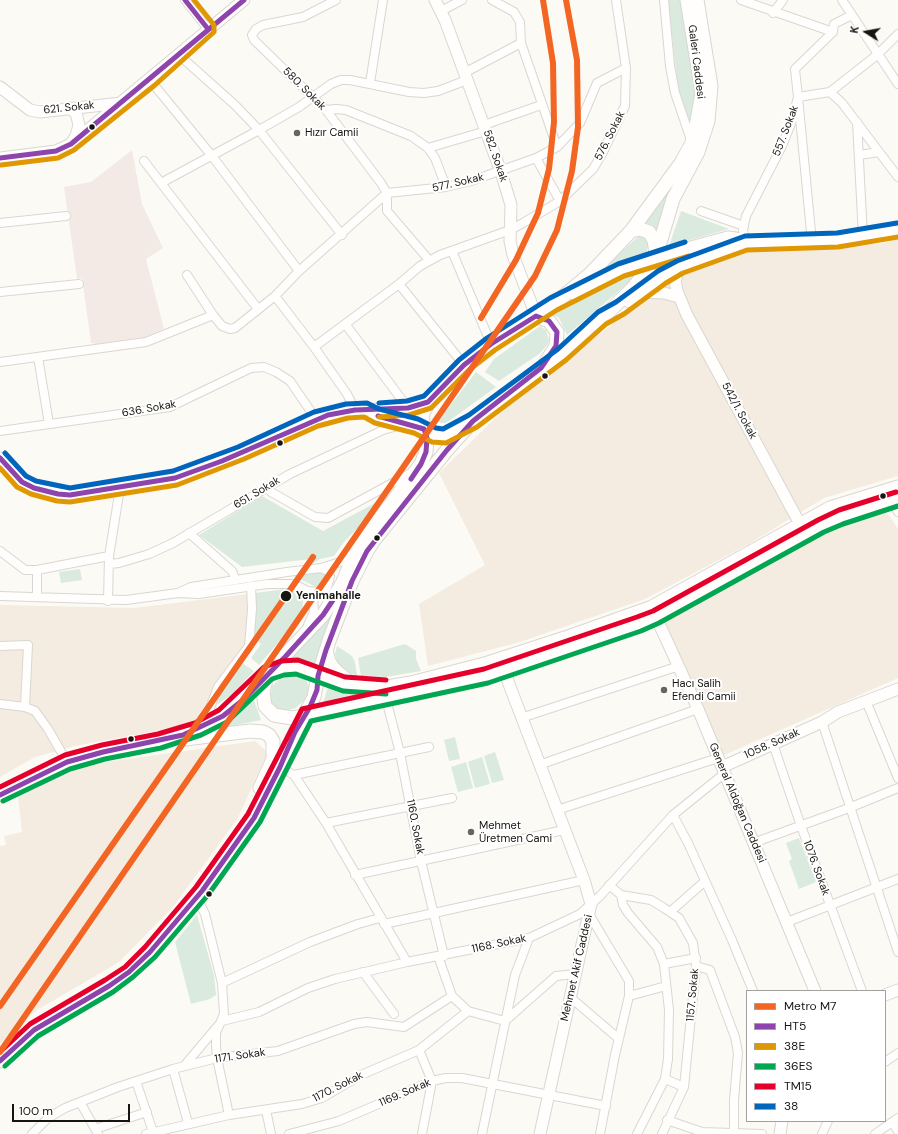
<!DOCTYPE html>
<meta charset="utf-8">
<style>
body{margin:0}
#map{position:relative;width:898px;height:1134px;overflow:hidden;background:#fcfaf4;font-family:"DM Sans",sans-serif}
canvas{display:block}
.legend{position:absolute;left:746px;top:990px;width:140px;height:132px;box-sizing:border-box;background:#fff;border:1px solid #a2a19f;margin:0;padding:5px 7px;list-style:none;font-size:12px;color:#161510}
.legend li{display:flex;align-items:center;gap:8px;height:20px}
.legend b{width:20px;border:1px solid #a2a19f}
.north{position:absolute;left:846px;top:12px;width:40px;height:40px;-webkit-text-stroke:3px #fff;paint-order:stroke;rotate:281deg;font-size:11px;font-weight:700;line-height:16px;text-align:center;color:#161510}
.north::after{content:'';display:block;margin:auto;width:14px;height:18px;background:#161510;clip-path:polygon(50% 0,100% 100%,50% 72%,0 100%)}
.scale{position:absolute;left:12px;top:1104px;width:118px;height:18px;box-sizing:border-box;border:2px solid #161510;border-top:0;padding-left:5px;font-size:12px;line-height:14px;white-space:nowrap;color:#161510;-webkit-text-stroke:3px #fff;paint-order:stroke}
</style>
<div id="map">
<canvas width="898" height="1134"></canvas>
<ul class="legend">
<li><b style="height:5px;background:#f26522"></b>Metro M7</li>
<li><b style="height:5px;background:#8e44ad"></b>HT5</li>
<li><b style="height:5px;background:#e09802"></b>38E</li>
<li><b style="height:5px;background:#00a651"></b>36ES</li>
<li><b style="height:5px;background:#e4002b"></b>TM15</li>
<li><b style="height:5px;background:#0065bd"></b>38</li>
</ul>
<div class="north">K</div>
<div class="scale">100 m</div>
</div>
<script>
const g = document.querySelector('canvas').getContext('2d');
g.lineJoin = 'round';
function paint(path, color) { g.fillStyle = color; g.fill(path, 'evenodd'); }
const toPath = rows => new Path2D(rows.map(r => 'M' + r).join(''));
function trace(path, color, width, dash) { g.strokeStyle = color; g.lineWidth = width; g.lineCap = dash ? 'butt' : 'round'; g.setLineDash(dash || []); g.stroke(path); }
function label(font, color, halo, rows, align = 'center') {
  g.font = font + ' "DM Sans",sans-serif'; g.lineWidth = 4; g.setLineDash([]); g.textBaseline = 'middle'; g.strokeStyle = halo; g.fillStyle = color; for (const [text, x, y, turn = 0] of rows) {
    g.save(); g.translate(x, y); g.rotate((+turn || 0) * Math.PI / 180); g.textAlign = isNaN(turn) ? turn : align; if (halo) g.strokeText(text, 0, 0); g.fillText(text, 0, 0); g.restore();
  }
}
paint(toPath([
 [898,239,898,476,824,498,747,545,645,599,520,642,428,666,419,604,485,565,439,473,510,404,643,300,692,267,744,252,830,248,884,243],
 [886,511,898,529,898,678,722,756,662,618,839,522],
 [255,593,252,646,222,685,218,704,190,725,75,746,35,757,0,777,0,605,135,608],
 [255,741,265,750,266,756,238,818,173,907,119,962,37,1010,10,1033,0,1045,0,846,6,845,4,836,22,832,18,797,71,767]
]), '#f4ebe1');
paint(toPath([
 [132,150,142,204,163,248,146,259,164,329,145,337,97,344,91,343,82,278,77,279,64,187,91,182]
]), '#f4eae5');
paint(toPath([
 [668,0,680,0,697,95,694,116,690,122,678,89],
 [678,175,660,231,644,222],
 [681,211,729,229,669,246],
 [640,235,645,236,649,242,646,254,589,281],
 [640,270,627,284,567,335,559,318,550,313,620,278],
 [540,326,546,330,549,340,548,344,539,354,499,381,485,372,494,359],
 [476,372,496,387,449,421,445,423,440,423,437,418,442,408,446,411],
 [390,495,344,542,334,556,320,559,309,566,311,559,242,567,199,535,262,496,323,531],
 [80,569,82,580,61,583,59,572],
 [322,572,325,574,327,580,325,584,319,587,316,587,294,576],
 [286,589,297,592,303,599,302,615,259,665,251,658,261,644,256,640,252,646,255,593],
 [328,616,333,620,314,665,304,660,292,658],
 [405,644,416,651,416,659,421,671,386,677,361,676,358,658],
 [337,646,352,656,355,662,357,676,342,669,337,662,335,654],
 [239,661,254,671,234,693,218,704,222,685],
 [297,675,303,677,307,682,309,688,306,698,296,708,289,710,278,710,274,706,270,699,272,686,281,678],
 [328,687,354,692,353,698,323,703],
 [253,698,261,720,216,729,215,728],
 [455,737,460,759,449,761,444,740],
 [495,752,504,780,492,783,484,756],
 [482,757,490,784,475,788,468,762],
 [466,762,473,788,458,792,451,767],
 [799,838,816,882,799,889,789,861,792,859,786,843],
 [197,915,214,975,216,995,210,999,191,1004,175,942]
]), '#daeade');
const street = toPath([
 [185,0,208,29],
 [336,0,303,17,263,25,256,29,252,35,254,40,326,110,381,183,387,193,387,211,429,260],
 [492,0,514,12,520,22,521,43,557,147],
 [664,0,670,66,675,93,692,143],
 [741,0,833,32],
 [842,0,898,84],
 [441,11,462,0],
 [773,13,783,0],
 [179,55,235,105,259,130,342,235],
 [464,73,521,43],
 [150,80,212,156,299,271],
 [370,83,383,0],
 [830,92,842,103,898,177],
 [326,110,336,109,346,110,411,136,428,148,435,158,446,187],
 [857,122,863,237],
 [484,125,541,105],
 [428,148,486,131],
 [859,155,879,152],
 [536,158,560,201],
 [144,161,258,309],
 [161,183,259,130,299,107,331,84,341,80,350,80,409,92,424,93,438,91,467,80],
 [701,211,744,226],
 [0,223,66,216],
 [812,242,798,97,830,92,877,55,898,34],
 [746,243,743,230,746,216,782,146,792,121,798,97,795,69,833,32,834,24,852,15],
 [452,251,491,344],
 [399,284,464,365],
 [0,292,79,284],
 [275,296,314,347,347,394,355,410],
 [213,315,222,326,230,329,235,328,275,296,299,271,387,193,446,187,471,181,536,158,557,147,580,123,597,83,626,68],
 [346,325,408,408],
 [314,347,399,284,420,266,440,255,510,230,523,223,560,201,593,169,602,154,625,106,626,68,616,0],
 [38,357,49,424],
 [0,362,146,342,213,315,187,275],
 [0,431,170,407,251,368,264,367,276,372,290,381,316,419],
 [267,487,271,492,315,517,328,518,411,473],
 [892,502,898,512],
 [189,533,232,571,236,580],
 [0,551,25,570,37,570,109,556],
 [109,564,119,563,149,554,173,543,290,474,383,430,405,424],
 [37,570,37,597],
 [308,591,318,592,327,588,330,576,329,572,321,568],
 [178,593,199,594,267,584,294,584,308,591,313,598,314,612,308,625],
 [0,596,126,600,178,593,191,587,287,572,321,568,340,562,353,552],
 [108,601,109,556,120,488],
 [0,646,28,645,25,707],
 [386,699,400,753,421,861,444,956],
 [0,704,25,707,35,711,48,729,67,762],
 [869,708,898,778],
 [521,718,679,666],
 [822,722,898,952],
 [209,724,210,708,218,687,249,646,252,609,251,586],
 [773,744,801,826,862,991],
 [539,765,698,709],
 [280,767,294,775,326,823,407,962],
 [294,775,429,747],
 [557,810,718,758],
 [673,815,688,843,732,940,753,991],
 [326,823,452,798],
 [753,843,849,808,898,788],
 [355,875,564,830],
 [609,885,621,895,651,900,664,908,679,918,693,943,696,966,684,1087,662,1134],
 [621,895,623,905,628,913,657,947,664,964,669,1010,668,1059,665,1079,637,1134],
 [194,900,201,906,205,914,222,983,224,1014,216,1033,216,1046,217,1058,229,1115],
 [670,912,704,882],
 [589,914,629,981,629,996,615,1055,600,1134],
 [787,922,898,879],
 [384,924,584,880],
 [438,956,452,996,468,1011,505,1021,556,976,575,974],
 [664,964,696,958],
 [696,966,710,970,735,1037,738,1053,734,1100,734,1132],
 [363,972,394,1014],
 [222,983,310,942,358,924,380,918],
 [629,996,666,986],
 [570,997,619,1039],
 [419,1050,432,1081,422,1134],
 [885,1062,898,1053],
 [184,1066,222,1021,259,1012,308,988,335,979,407,962,529,938,580,914,600,896,673,815,725,773],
 [173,1069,188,1123],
 [665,1079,684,1087],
 [136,1081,153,1132],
 [80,1102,98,1134],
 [266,1110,271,1134],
 [667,1120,702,1132,762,1134],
 [892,1122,898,1131],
 [95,1129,147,1112],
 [32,1134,48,1118,65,1108,118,1087,173,1069,217,1058,278,1051,354,1024,367,1022,404,1027,452,996],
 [146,1134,229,1115,302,1104,322,1098,361,1075,419,1050,468,1011],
 [289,1134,339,1121,432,1081,446,1078,462,1078,606,1106],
 [482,1134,515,975,529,938],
 [822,1134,828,1121],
 [875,1134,898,1118]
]);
const secondary = toPath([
 [435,0,445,20,501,172,511,205,510,241,513,255,536,316],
 [0,87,30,110,40,112,121,103],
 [69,108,76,113,79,125,76,136,72,142],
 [0,158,56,151,71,144,244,0],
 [680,267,675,281,677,291,687,315,800,524],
 [641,292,664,293,679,297],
 [373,414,424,429],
 [0,458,22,482,34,488,58,494,70,495,175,478,222,461,316,419,328,415,355,410,408,408,428,402],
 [656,617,698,709,815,991],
 [504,671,584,880,591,904,540,1134],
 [722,767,822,722,838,712,898,689],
 [885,995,898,990],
 [780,1134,782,1121]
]);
const primary = toPath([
 [687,0,702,93,695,132,692,143,681,163,631,231,590,274,554,304,491,344,464,365,433,396,424,411,422,417,427,438,426,452,421,464,356,550,342,584,323,615,268,673,263,691,265,706,274,715,292,718,421,692,504,671,656,617,821,526,841,517,898,499],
 [631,231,640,229,649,232,654,240,656,253],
 [665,255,728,238,736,239,746,243],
 [576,294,606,277,637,264],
 [629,301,671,271,690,263,746,243,838,240,898,230],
 [536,316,549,321,557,332,556,346,546,362],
 [424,429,434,435,444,436,464,426],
 [326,650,329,662,335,670,352,684],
 [185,739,250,731,263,732,269,735,273,741,273,759,260,788],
 [0,795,67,762,103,752,160,741,198,729,223,716,236,705,268,673,283,668,297,667,318,676,344,684,357,686,387,687,411,683,488,663,565,638,652,607,830,508,898,487],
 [0,1061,34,1030,109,986,129,972,150,952,194,900,247,829,271,786,295,732,314,697,318,676,330,638,352,581,367,551,374,540,447,450,473,421,562,354,587,333,632,289,648,269,659,246,673,199,698,152,708,121,711,86,697,0]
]);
trace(street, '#d8d7d2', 10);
trace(secondary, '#d8d7d2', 13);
trace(primary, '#d8d7d2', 15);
trace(street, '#fffefd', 8);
trace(secondary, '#fffefd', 11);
trace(primary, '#fffefd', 13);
const primaryBridge = toPath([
 [637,264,665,255]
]);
trace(primaryBridge, '#d8d7d2', 15, []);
trace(primaryBridge, '#fffefd', 13);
trace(toPath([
 [185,0,208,29],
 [0,158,56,151,71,144,244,0],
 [378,416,424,429,427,438,426,452,421,464,411,479],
 [0,458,22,482,34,488,58,494,70,495,175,478,222,461,328,415,355,410,408,408,428,402,464,365,491,344,536,316,549,321,557,332,556,346,541,368,473,421,447,450,367,551,352,581,326,650,318,676,317,690,310,707,295,732,280,767,254,818,202,891,150,952,129,972,109,986,34,1030,0,1061],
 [0,795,67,762,103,752,183,735,223,716,244,699,285,657,323,615,335,597]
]), '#8e44ad', 5);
trace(toPath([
 [1,165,58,158,74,150,155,85,214,32,214,25,194,0],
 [379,417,409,415,431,408,469,370,495,350,557,310,624,276,689,256],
 [0,468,17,487,31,494,57,501,70,502,177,485,244,459,318,426,348,418,364,417,375,423,414,433,432,442,446,443,477,427,566,360,606,324,624,314,666,283,683,273,747,250,838,247,898,237]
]), '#e09802', 5);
trace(toPath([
 [3,801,70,769,105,759,161,748,201,735,227,722,272,679,284,675,296,674,343,691,386,694],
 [5,1066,38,1036,113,992,133,977,155,957,208,895,260,822,311,721,488,683,641,631,659,623,824,532,843,524,898,506]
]), '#00a651', 5);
trace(toPath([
 [0,787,65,755,102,745,158,734,195,723,219,710,264,667,281,661,298,660,345,677,386,680],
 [0,1052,30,1024,105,980,125,967,145,947,196,887,248,814,302,709,484,669,637,617,653,611,818,520,839,510,896,492]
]), '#e4002b', 5);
trace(toPath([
 [379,403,407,401,424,396,459,360,487,338,550,298,618,264,685,242],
 [5,453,26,476,36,481,70,488,173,471,238,447,314,412,346,404,367,403,379,409,418,419,436,428,443,429,469,415,558,349,598,312,616,302,658,271,677,261,745,236,837,233,897,223]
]), '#0065bd', 5);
trace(toPath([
 [481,318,516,260,538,213,549,169,554,122,553,63,543,0],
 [0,1006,313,557],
 [0,1052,535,276,557,230,572,171,578,127,577,60,566,0]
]), '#f26522', 6);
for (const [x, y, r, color] of [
 [92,127,3.5,"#161510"],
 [297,133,4,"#666560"],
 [545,376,3.5,"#161510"],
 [280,443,3.5,"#161510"],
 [883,496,3.5,"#161510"],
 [377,538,3.5,"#161510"],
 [286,596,6,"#161510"],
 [664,690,4,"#666560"],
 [131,739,3.5,"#161510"],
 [471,832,4,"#666560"],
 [209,894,3.5,"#161510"]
]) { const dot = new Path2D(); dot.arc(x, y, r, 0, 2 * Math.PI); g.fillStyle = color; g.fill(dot); trace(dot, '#fff', 1.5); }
label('11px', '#161510', '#fff', [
 ["Galeri Caddesi",696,62,83],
 ["580. Sokak",304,89,45],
 ["621. Sokak",69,108,-6],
 ["557. Sokak",786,131,-69],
 ["576. Sokak",610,136,-63],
 ["582. Sokak",495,156,71],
 ["577. Sokak",458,183,-13],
 ["636. Sokak",149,409,-10],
 ["542/1. Sokak",739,411,62],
 ["651. Sokak",257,493,-31],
 ["1058. Sokak",772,744,-24],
 ["General Aldoğan Caddesi",737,803,67],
 ["1160. Sokak",415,827,79],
 ["1076. Sokak",816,868,70],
 ["1168. Sokak",499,944,-12],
 ["Mehmet Akif Caddesi",577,968,-77],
 ["1157. Sokak",693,995,-85],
 ["1171. Sokak",240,1056,-8],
 ["1170. Sokak",338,1087,-27],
 ["1169. Sokak",405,1093,-23]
]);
label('11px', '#161510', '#fff', [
 ["Hızır Camii",305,133],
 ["Hacı Salih",672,684],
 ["Efendi Camii",672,697],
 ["Mehmet",479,826],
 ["Üretmen Cami",479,839]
], 'left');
label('bold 11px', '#161510', '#fff', [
 ["Yenimahalle",296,596]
], 'left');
</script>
